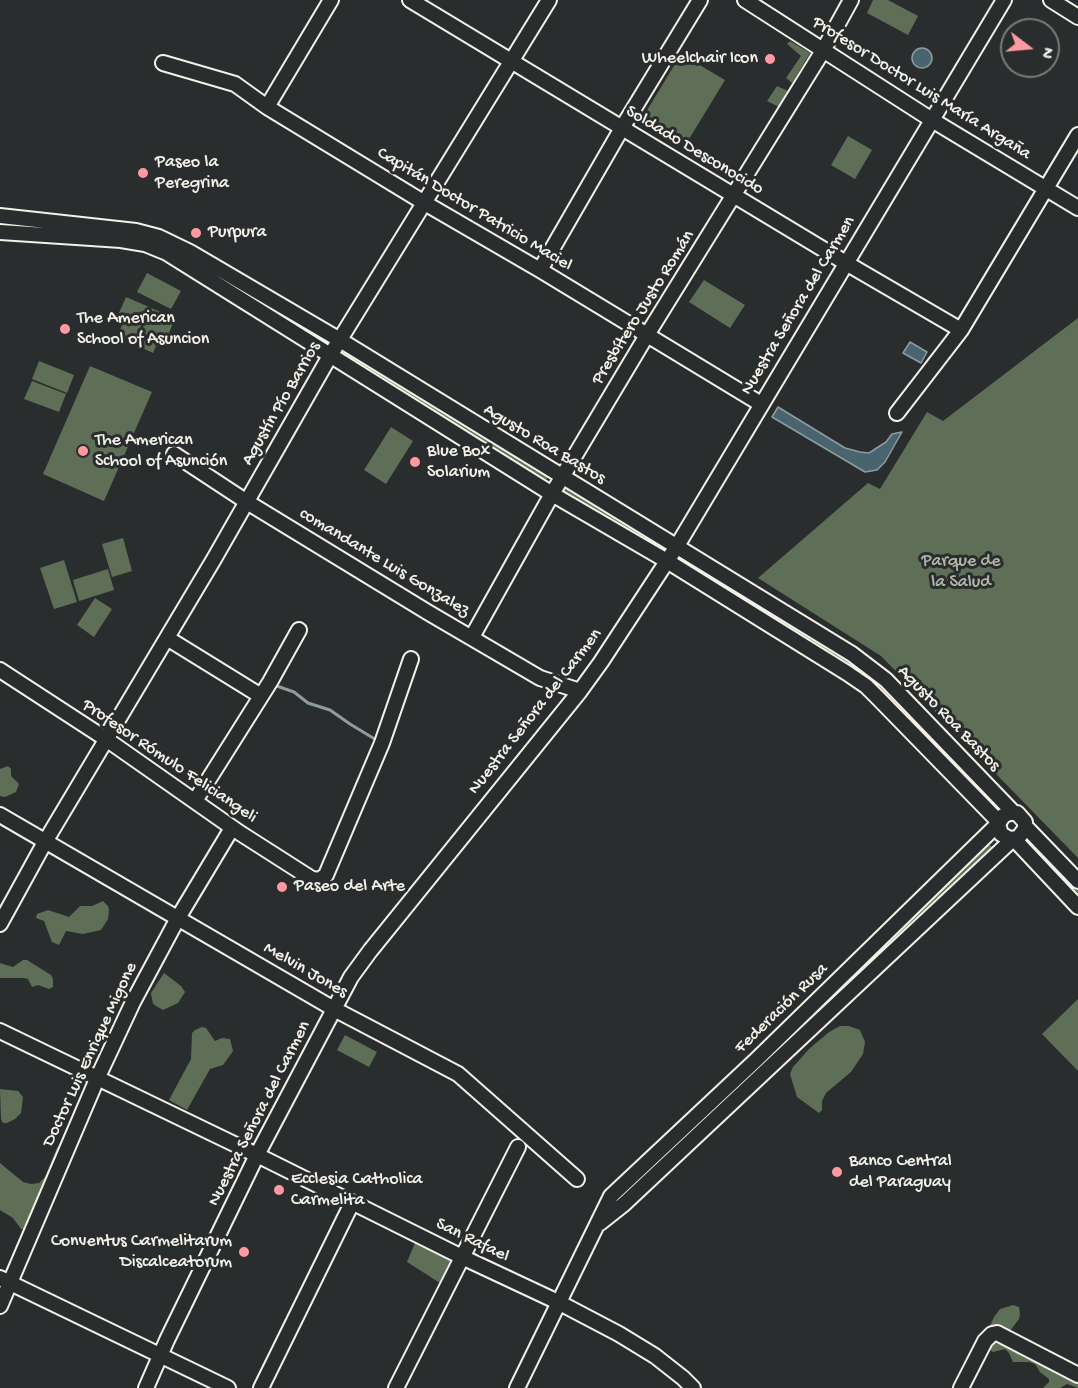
<!DOCTYPE html>
<meta charset="utf-8">
<style>
body{margin:0}
#map{position:relative;width:1078px;height:1388px;overflow:hidden;background:#2a2d2e;font-family:"Gochi Hand",sans-serif}
canvas{display:block}
.north{position:absolute;left:1000px;top:18px;width:60px;height:60px;box-sizing:border-box;background:#2a2d2e;border:2px solid #7b7b78;border-radius:50%;rotate:106deg;font-size:16px;font-weight:700;line-height:24px;text-align:center;color:#f4f1e8}
.north::after{content:'';display:block;margin:auto;width:21px;height:27px;background:#ff9aa2;clip-path:polygon(50% 0,100% 100%,50% 72%,0 100%)}
</style>
<div id="map">
<canvas width="1078" height="1388"></canvas>
<div class="north">N</div>
</div>
<script>
const g = document.querySelector('canvas').getContext('2d');
g.lineJoin = 'round';
function paint(path, color) { g.fillStyle = color; g.fill(path, 'evenodd'); }
const toPath = rows => new Path2D(rows.map(r => 'M' + r).join(''));
function trace(path, color, width, dash) { g.strokeStyle = color; g.lineWidth = width; g.lineCap = dash ? 'butt' : 'round'; g.setLineDash(dash || []); g.stroke(path); }
function label(font, color, halo, rows, align = 'center') {
  g.font = font + ' "Gochi Hand",sans-serif'; g.lineWidth = 6; g.setLineDash([]); g.textBaseline = 'middle'; g.strokeStyle = halo; g.fillStyle = color; for (const [text, x, y, turn = 0] of rows) {
    g.save(); g.translate(x, y); g.rotate((+turn || 0) * Math.PI / 180); g.textAlign = isNaN(turn) ? turn : align; if (halo) g.strokeText(text, 0, 0); g.fillText(text, 0, 0); g.restore();
  }
}
paint(toPath([
 [873,0,888,0,918,16,908,35,867,13],
 [790,41,810,53,792,83,786,78,801,56,787,44],
 [681,54,725,80,686,144,643,117],
 [777,86,788,91,779,107,767,101],
 [848,136,872,150,855,179,831,165],
 [171,246,328,340,328,343,325,346,227,287],
 [147,273,181,291,171,309,137,292],
 [704,280,745,305,730,328,689,302],
 [126,297,149,307,134,344,117,337,122,325,115,322],
 [151,308,175,318,165,343,158,341,153,353,136,345],
 [1078,318,1078,858,881,656,758,578,868,483,880,489,927,412,943,421],
 [342,349,549,474,549,477,544,481,340,357,339,353],
 [39,361,74,375,67,393,32,379],
 [90,366,152,392,104,501,43,474],
 [32,381,66,394,59,412,24,399],
 [391,427,413,441,386,484,364,470],
 [566,485,663,543,661,549,658,551,563,492,562,488],
 [123,538,132,571,112,577,102,544],
 [681,556,833,647,885,686,992,801,988,801,880,690,862,673,681,562,679,558],
 [64,560,77,602,54,609,40,568],
 [108,569,114,590,79,601,73,580],
 [95,598,112,609,94,637,77,625],
 [8,766,11,769,11,776,19,784,16,792,5,797,0,796,0,769],
 [1032,842,1034,842,1078,888,1078,895,1031,846],
 [988,845,990,845,992,847,773,1056,769,1055,770,1053],
 [103,901,108,906,109,910,108,919,101,930,83,934,66,931,59,945,52,942,44,921,36,918,37,914,48,910,69,917,80,906,92,906],
 [23,960,27,960,51,975,53,979,53,987,49,989,38,985,32,987,28,979,24,978,0,978,0,963,13,967],
 [164,973,181,986,185,992,178,1003,163,1010,153,1004,151,993],
 [1078,999,1078,1071,1042,1034],
 [840,1026,849,1026,860,1030,865,1042,863,1054,851,1072,826,1093,822,1101,822,1110,819,1113,797,1097,790,1074,793,1067,809,1049,829,1032],
 [202,1027,206,1028,215,1041,222,1038,230,1039,233,1051,223,1065,210,1069,187,1110,169,1100,191,1059,192,1033,195,1030],
 [345,1035,377,1052,369,1067,337,1050],
 [751,1073,752,1075,625,1195,624,1194],
 [0,1089,18,1091,23,1097,21,1113,15,1119,7,1123,3,1123,1,1119],
 [65,1140,28,1229,21,1229,13,1218,0,1210,0,1163,23,1182,31,1184,39,1183,45,1177,57,1148],
 [417,1238,452,1259,440,1283,407,1262],
 [1013,1305,1019,1307,1020,1314,1019,1319,1009,1332,1078,1378,1078,1388,1067,1384,1060,1388,1043,1388,1049,1382,1049,1379,1040,1372,1035,1364,1029,1362,1013,1362,1009,1353,1005,1349,993,1352,988,1349,987,1332,994,1317,1000,1309]
]), '#5f6e57');
const water = toPath([
 '912 58a10 10 0 1 1 20 0a10 10 0 1 1-20 0Z',
 [910,342,927,352,921,363,903,353,910,342],
 [778,407,845,448,860,452,869,453,886,442,892,434,902,432,885,462,877,470,865,472,772,417,778,407]
]);
paint(water, '#49646e');
trace(water, '#8d9c9f', 1.5);
trace(toPath([
 [274,685,294,692,308,703,330,710,350,724,378,741]
]), '#8d9c9f', 3);
const minor = toPath([
 [410,0,846,263,961,330],
 [745,0,932,120,1078,208],
 [1051,0,1078,17],
 [163,63,235,84,267,107,423,202,540,270,761,404],
 [267,107,331,0],
 [0,216,136,231,159,237,190,252,340,340,852,654,886,680,1013,812],
 [0,232,121,240,145,244,167,253,552,494,667,561,847,673,866,686,879,699,999,822],
 [540,270,622,128,700,0],
 [897,413,961,330,1078,135],
 [174,454,247,502,429,613,540,678,580,691],
 [472,637,552,494,647,335,824,49,851,0],
 [167,638,261,696],
 [0,670,106,739,240,833,312,879,320,880,326,875,382,743,411,659],
 [195,801,270,682,299,630],
 [0,815,334,1009,458,1074,577,1179],
 [1025,826,1078,881],
 [1014,839,1078,907],
 [0,924,45,842,214,559,331,354,549,0],
 [0,1031,257,1155,462,1257,558,1302,619,1334,655,1356,683,1378,693,1388],
 [600,1223,624,1204,1013,839],
 [0,1278,228,1388],
 [0,1306,97,1079,133,1002,178,918,232,828],
 [146,1388,167,1340,257,1155,351,977,370,951,580,691,601,662,677,546,1004,0],
 [261,1388,352,1203],
 [396,1388,518,1147],
 [517,1388,611,1196,756,1060,998,824,1003,816,1009,813,1017,813,1025,822,1025,829,1018,838,1010,839,1001,834,998,824],
 [961,1388,985,1341,992,1334,997,1333,1078,1375]
]);
trace(minor, '#f4f1e8', 18);
trace(minor, '#2a2d2e', 14);
for (const [x, y, r, color] of [
 [770,59,6,"#ff9aa2"],
 [143,173,6,"#ff9aa2"],
 [196,233,6,"#ff9aa2"],
 [65,329,6,"#ff9aa2"],
 [83,451,6,"#ff9aa2"],
 [415,462,6,"#ff9aa2"],
 [282,887,6,"#ff9aa2"],
 [837,1172,6,"#ff9aa2"],
 [279,1190,6,"#ff9aa2"],
 [244,1252,6,"#ff9aa2"]
]) { const dot = new Path2D(); dot.arc(x, y, r, 0, 2 * Math.PI); g.fillStyle = color; g.fill(dot); trace(dot, '#2a2d2e', 2); }
label('18px', '#f4f1e8', '#2a2d2e', [
 ["Wheelchair Icon",758,59,"right"],
 ["Paseo la",155,163],
 ["Peregrina",155,184],
 ["Purpura",208,233],
 ["The American",77,319],
 ["School of Asuncion",77,340],
 ["The American",95,441],
 ["School of Asunción",95,462],
 ["Blue Box",427,452],
 ["Solarium",427,473],
 ["Paseo del Arte",294,887],
 ["Banco Central",849,1162],
 ["del Paraguay",849,1183],
 ["Ecclesia Catholica",291,1180],
 ["Carmelita",291,1201],
 ["Conventus Carmelitarum",232,1242,"right"],
 ["Discalceatorum",232,1263,"right"]
], 'left');
label('18px', '#f4f1e8', '#2a2d2e', [
 ["Profesor Doctor Luis María Argaña",921,89,32],
 ["Soldado Desconocido",694,151,31],
 ["Capitán Doctor Patricio Maciel",474,210,31],
 ["Nuestra Señora del Carmen",799,306,-59],
 ["Presbítero Justo Román",644,308,-58],
 ["Agustín Pío Barrios",282,404,-60],
 ["Agusto Roa Bastos",544,445,31],
 ["comandante Luis Gonzalez",384,563,31],
 ["Nuestra Señora del Carmen",536,712,-52],
 ["Agusto Roa Bastos",948,719,46],
 ["Profesor Rómulo Feliciangeli",169,762,34],
 ["Melvin Jones",305,971,30],
 ["Federación Rusa",782,1009,-44],
 ["Doctor Luis Enrique Migone",91,1055,-65],
 ["Nuestra Señora del Carmen",260,1114,-63],
 ["San Rafael",472,1241,26]
]);
label('18px', '#b1b6a7', '#2a2d2e', [
 ["Parque de",961,562],
 ["la Salud",961,583]
]);
</script>
